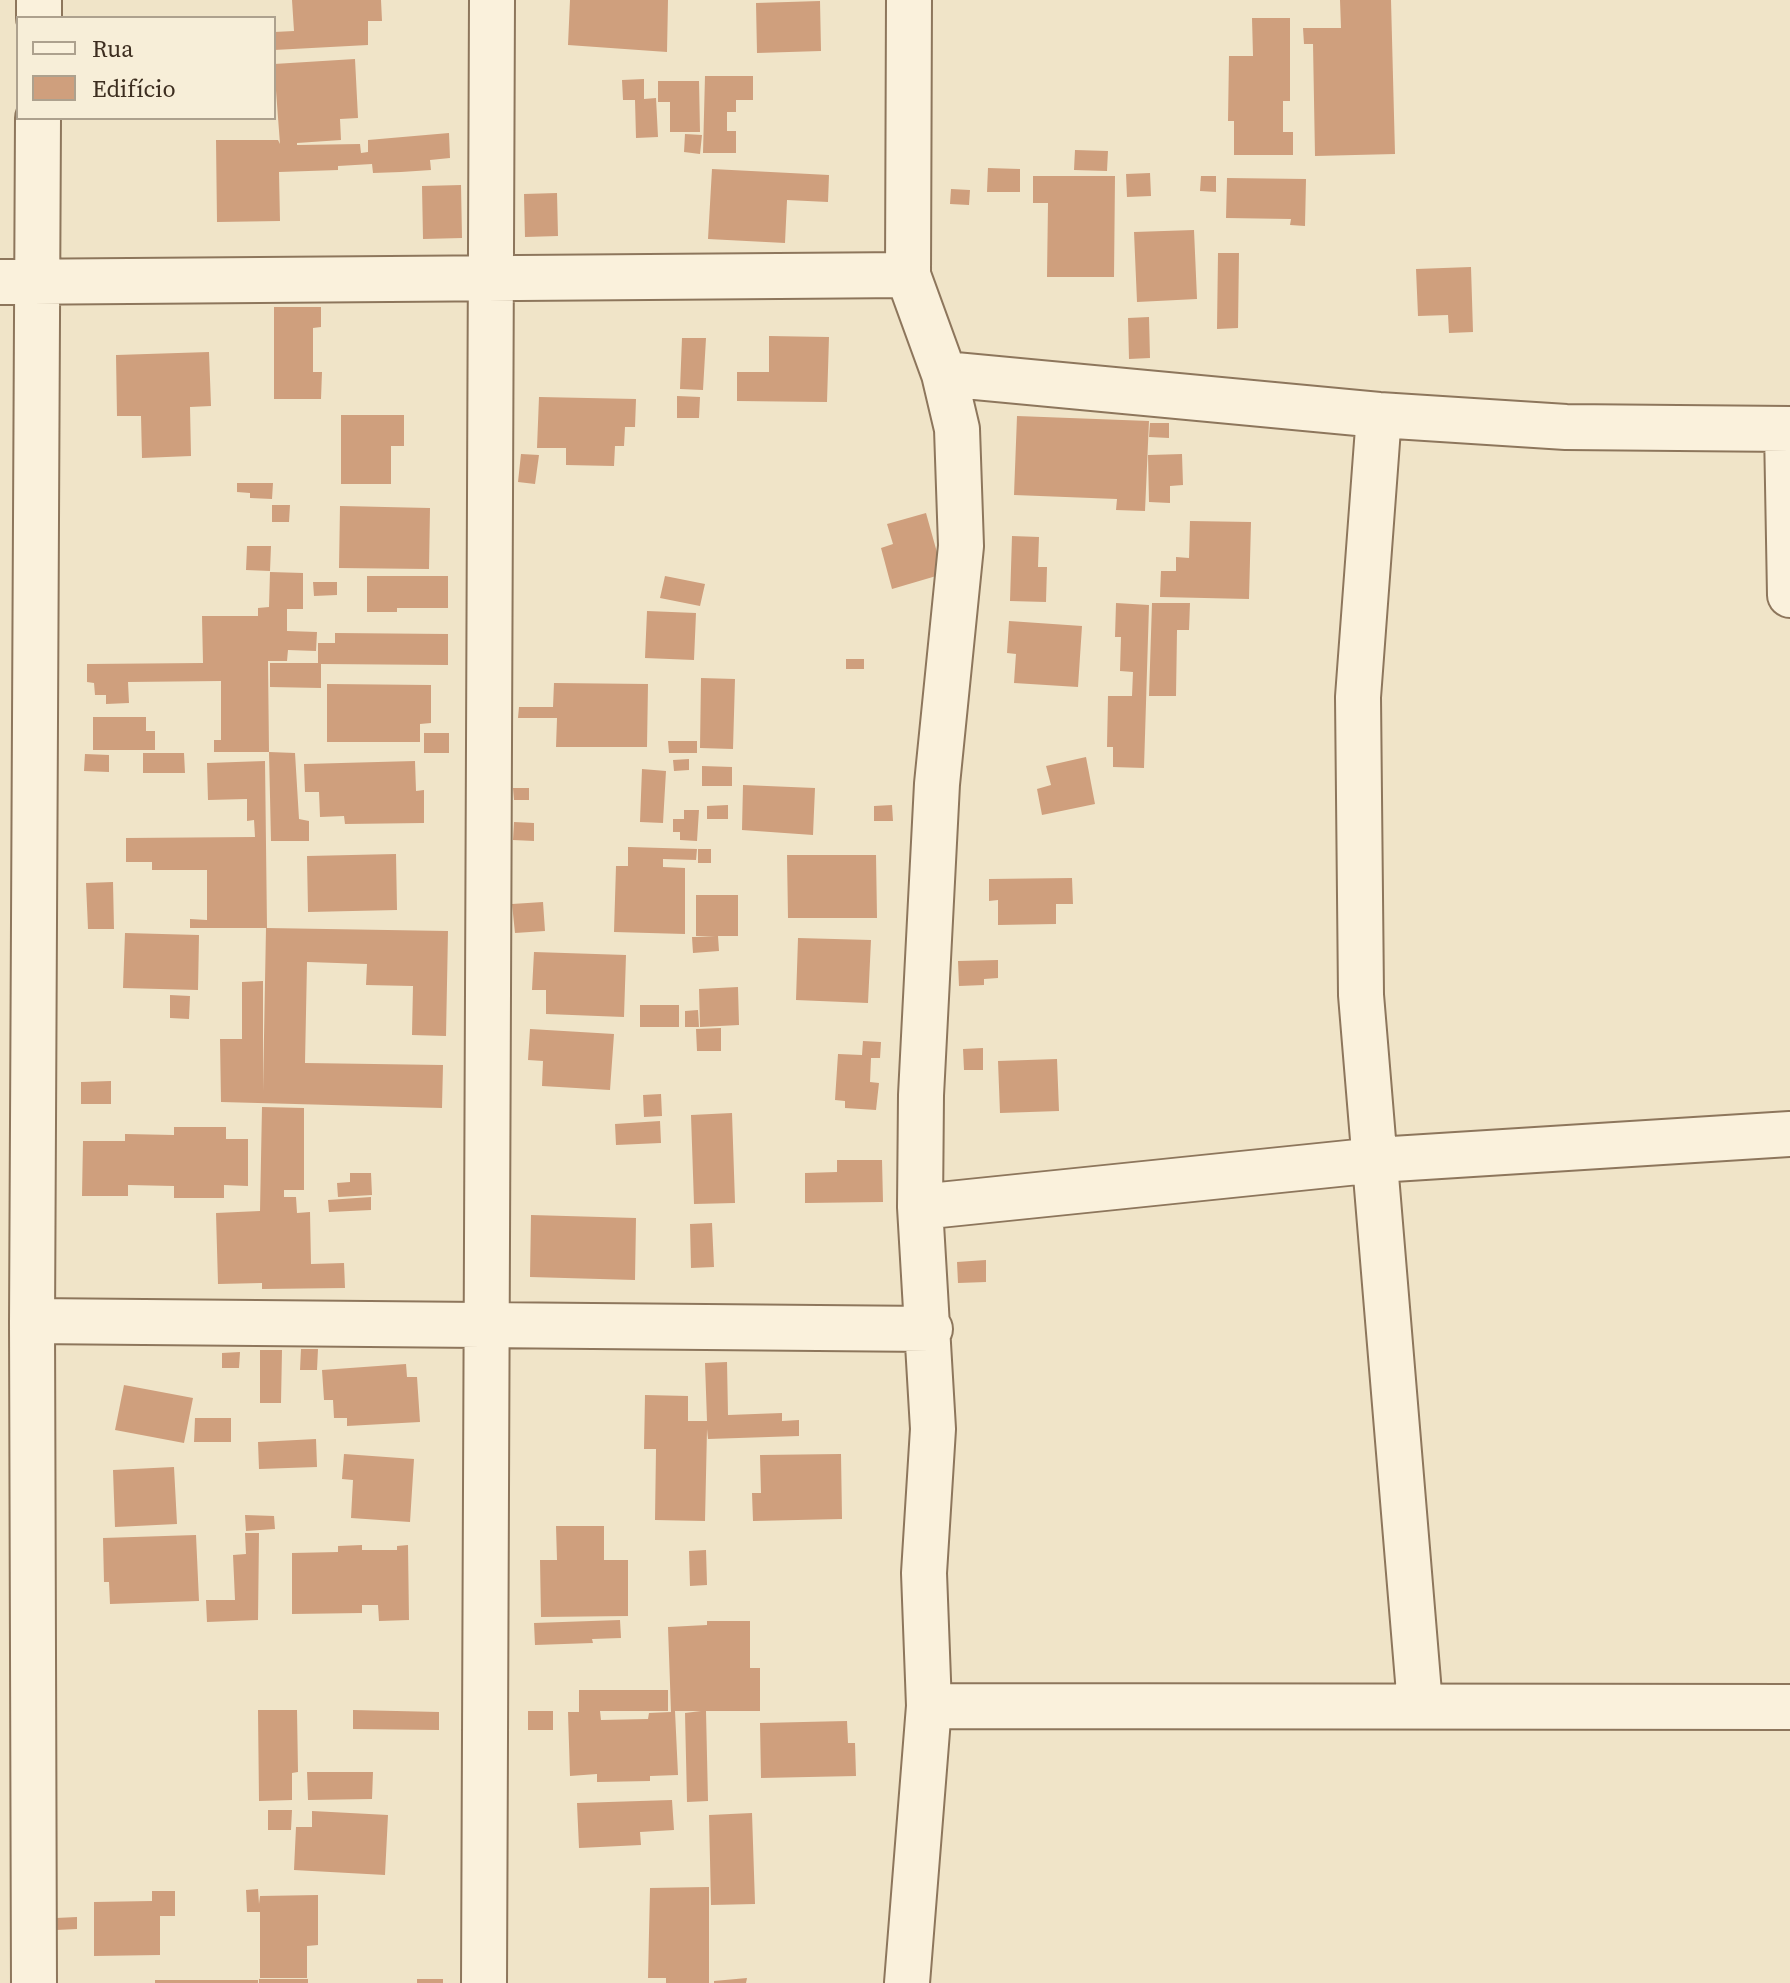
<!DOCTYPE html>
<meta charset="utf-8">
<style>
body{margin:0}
#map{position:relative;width:1790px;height:1983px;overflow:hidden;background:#f0e4c8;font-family:"Source Serif 4",serif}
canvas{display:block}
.legend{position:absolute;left:16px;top:16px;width:260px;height:104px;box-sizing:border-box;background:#f7eed8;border:2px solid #ada18e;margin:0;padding:10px 14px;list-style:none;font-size:24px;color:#3d2e20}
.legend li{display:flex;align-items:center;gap:16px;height:40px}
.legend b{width:40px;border:2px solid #ada18e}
</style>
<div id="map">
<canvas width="1790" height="1983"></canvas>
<ul class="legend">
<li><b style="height:10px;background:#faf1dc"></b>Rua</li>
<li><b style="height:22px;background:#cf9f7d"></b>Edifício</li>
</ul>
</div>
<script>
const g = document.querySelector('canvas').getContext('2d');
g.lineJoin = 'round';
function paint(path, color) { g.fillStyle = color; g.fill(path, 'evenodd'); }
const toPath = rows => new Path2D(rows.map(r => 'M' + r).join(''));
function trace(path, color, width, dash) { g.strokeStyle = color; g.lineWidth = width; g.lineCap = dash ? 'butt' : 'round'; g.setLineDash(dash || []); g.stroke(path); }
paint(toPath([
 [292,0,381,0,382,21,368,21,368,45,274,50,274,32,294,31],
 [570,0,668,0,667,52,568,45],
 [1340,0,1391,0,1395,154,1315,156,1313,44,1304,44,1303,28,1341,28],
 [820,1,821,51,757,53,756,3],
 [1252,18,1290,18,1290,101,1283,101,1283,132,1293,132,1293,155,1234,155,1234,121,1228,121,1229,56,1253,56],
 [355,59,358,118,340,119,341,140,297,143,297,145,360,144,361,153,368,152,368,140,449,133,450,158,430,160,431,170,401,172,373,173,372,164,338,166,338,170,279,172,280,221,217,222,216,140,278,140,280,144,274,64],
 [705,76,753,76,753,100,736,100,736,112,727,112,727,131,736,131,736,153,703,153],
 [644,79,644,99,656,98,658,137,636,138,635,100,623,100,622,80],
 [658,81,699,81,700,132,670,132,670,102,658,102],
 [685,134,702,135,700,154,684,152],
 [1075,150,1108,151,1107,171,1074,170],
 [988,168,1020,169,1020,192,987,192],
 [712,169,829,175,828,202,787,200,785,243,708,239],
 [1150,173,1151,196,1127,197,1126,174],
 [1033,176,1115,176,1114,277,1047,277,1048,203,1033,203],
 [1201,176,1216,176,1216,192,1200,191],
 [1227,178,1306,179,1305,226,1290,225,1291,219,1226,218],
 [461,185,462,238,423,239,422,186],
 [951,189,970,190,969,205,950,204],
 [557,193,558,236,525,237,524,194],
 [1194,230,1197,299,1137,302,1134,232],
 [1218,253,1239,253,1238,328,1217,329],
 [1471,267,1473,332,1449,333,1448,315,1418,316,1416,269],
 [274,307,321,307,321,327,313,328,313,372,322,372,321,399,274,399],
 [1149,317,1150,358,1129,359,1128,318],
 [769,336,829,337,827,402,737,401,737,372,769,372],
 [682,338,706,338,703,390,680,389],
 [209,352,211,406,190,407,191,456,142,458,141,416,117,416,116,355],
 [677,396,700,397,699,418,677,418],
 [539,397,636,399,635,427,625,427,624,446,615,446,614,466,566,465,566,448,537,448],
 [341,415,404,415,404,446,391,446,391,484,341,484],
 [1017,416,1149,421,1145,511,1116,510,1117,499,1014,495],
 [1150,423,1169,423,1169,438,1149,437],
 [521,454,539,455,535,484,518,482],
 [1182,454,1183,485,1170,486,1170,503,1149,502,1148,455],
 [237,483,273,483,272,499,250,498,250,493,237,492],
 [272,505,290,505,289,522,272,522],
 [340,506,430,508,429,569,339,568],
 [926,513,943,574,892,589,881,548,893,544,887,524],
 [1190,521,1251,522,1249,599,1160,597,1161,571,1176,571,1176,557,1189,558],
 [1012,536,1039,537,1038,567,1047,567,1046,602,1010,601],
 [247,546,271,546,270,571,246,570],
 [270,572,303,573,303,609,287,609,287,631,317,632,316,651,288,650,287,661,268,661,269,752,214,752,214,740,221,740,221,681,128,682,129,703,106,704,106,695,95,695,94,683,87,682,87,664,203,663,202,616,258,616,258,608,269,607],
 [367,576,448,576,448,608,397,608,397,612,367,612],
 [665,576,705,584,700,606,660,598],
 [313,582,337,582,337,595,314,596],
 [1116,603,1149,605,1144,768,1113,767,1113,747,1107,747,1108,696,1132,696,1133,672,1120,671,1121,637,1115,637],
 [1152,603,1190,603,1189,630,1177,630,1176,696,1149,696],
 [647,611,696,613,694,660,645,658],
 [1009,621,1082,626,1078,687,1014,683,1016,654,1007,653],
 [335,633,448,634,448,665,321,664,321,688,270,687,270,663,318,663,318,643,335,643],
 [846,659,864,659,864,669,846,669],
 [701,678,735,679,733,749,700,748],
 [554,683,648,684,647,747,556,747,557,718,518,718,519,707,553,707],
 [327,684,431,685,431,723,420,724,420,742,327,742],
 [93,717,146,717,146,731,155,731,155,750,93,750],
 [424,733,449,733,449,753,424,753],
 [668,741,697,741,697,753,669,753],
 [269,752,295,753,299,819,309,821,309,841,271,841],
 [143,753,184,753,185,773,143,773],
 [85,754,109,755,109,772,84,771],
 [1086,757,1095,804,1042,815,1037,789,1051,785,1046,766],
 [689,759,689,770,674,771,673,760],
 [265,761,267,928,190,928,190,919,207,920,207,870,152,870,152,862,126,862,126,838,255,837,254,820,247,821,247,799,208,800,207,763],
 [415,761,416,791,424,790,424,823,345,824,344,816,320,817,319,792,305,792,304,764],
 [702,766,732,767,732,786,702,786],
 [642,769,666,771,663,823,640,822],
 [743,785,815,788,813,835,742,830],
 [513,788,529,788,529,800,514,800],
 [728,805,728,819,707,819,707,806],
 [892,805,893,821,874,821,874,806],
 [684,810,699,810,697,841,680,840,680,832,673,832,673,819,684,819],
 [514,822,534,823,534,841,513,840],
 [628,847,697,849,696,860,663,859,663,867,685,868,685,934,614,932,616,866,628,866],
 [698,849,711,849,711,863,698,863],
 [396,854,397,910,308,912,307,856],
 [787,855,876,855,877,918,788,918],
 [1072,878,1073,904,1056,904,1056,924,998,925,998,900,989,901,989,879],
 [113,882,114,929,88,929,86,883],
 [696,895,738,895,738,936,718,936,719,951,693,953,692,937,715,937,696,936],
 [543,902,545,931,515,933,512,904],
 [266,928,448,931,446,1036,412,1035,413,986,366,985,367,964,307,962,305,1063,443,1065,442,1108,221,1102,220,1039,242,1039,242,982,263,981,263,1091],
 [125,933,199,935,198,990,123,988],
 [798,938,871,940,868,1003,796,1000],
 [534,952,626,955,624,1017,546,1014,546,990,532,990],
 [998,960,998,978,984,979,984,985,959,986,958,961],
 [738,987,739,1025,700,1027,699,989],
 [170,995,190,996,189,1019,170,1018],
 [640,1005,679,1005,679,1027,640,1027],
 [698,1010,699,1027,685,1027,685,1011],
 [721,1028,721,1051,697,1051,696,1029],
 [530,1029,614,1034,610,1090,542,1086,543,1061,528,1060],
 [863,1041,881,1042,880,1058,871,1058,870,1082,879,1083,876,1110,845,1108,845,1101,835,1100,838,1054,862,1055],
 [983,1048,983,1070,964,1070,963,1049],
 [1057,1059,1059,1111,1000,1113,998,1061],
 [111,1081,111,1104,81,1104,81,1082],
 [661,1094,662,1116,644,1117,643,1095],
 [262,1107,304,1108,304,1190,284,1190,284,1197,296,1197,297,1213,310,1212,311,1264,344,1263,345,1288,262,1289,262,1283,218,1284,216,1213,260,1211],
 [732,1113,735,1203,694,1204,691,1115],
 [660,1121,661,1143,616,1145,615,1124],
 [174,1127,226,1127,226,1139,248,1139,248,1186,224,1185,224,1198,174,1198,174,1186,128,1185,128,1196,82,1196,83,1141,125,1141,125,1134,174,1135],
 [837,1160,882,1160,883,1202,805,1203,805,1173,837,1172],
 [350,1173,371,1173,372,1195,338,1197,337,1183,350,1182],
 [371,1197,371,1210,329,1212,328,1200],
 [531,1215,636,1218,635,1280,530,1277],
 [712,1223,714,1267,691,1268,690,1224],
 [986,1260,986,1282,958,1283,957,1262],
 [301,1349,318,1349,317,1370,300,1370],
 [260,1350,282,1350,281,1403,260,1403],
 [240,1352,239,1368,222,1368,222,1353],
 [727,1362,728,1415,782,1413,782,1421,799,1420,799,1436,708,1439,707,1429,705,1521,655,1520,656,1449,644,1449,645,1395,688,1396,688,1421,707,1421,705,1363],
 [406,1364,407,1377,417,1377,420,1422,347,1426,347,1418,334,1418,333,1400,324,1400,322,1370],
 [124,1385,193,1398,184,1443,115,1430],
 [195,1418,231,1418,231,1442,194,1442],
 [316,1439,317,1467,259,1469,258,1442],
 [344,1454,414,1459,410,1522,351,1518,353,1480,342,1479],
 [841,1454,842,1519,753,1521,752,1493,761,1493,760,1455],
 [174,1467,177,1524,115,1527,113,1470],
 [245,1515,274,1516,275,1529,246,1531],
 [556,1526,604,1526,604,1560,628,1560,628,1616,541,1617,540,1560,557,1560],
 [245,1533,259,1533,258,1620,207,1622,206,1600,235,1600,233,1555,246,1554],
 [196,1535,199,1601,110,1604,109,1582,104,1582,103,1538],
 [362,1545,362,1550,397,1550,397,1546,408,1545,409,1620,379,1621,378,1605,362,1605,362,1613,292,1614,292,1553,338,1552,338,1546],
 [706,1550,707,1585,690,1586,689,1551],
 [620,1620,621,1638,592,1639,593,1643,535,1645,534,1623],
 [707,1621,750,1621,750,1668,760,1668,760,1711,706,1711,708,1801,687,1802,685,1713,701,1711,675,1711,678,1775,650,1776,650,1781,597,1782,597,1774,570,1776,568,1712,579,1712,579,1690,668,1690,668,1711,600,1711,601,1720,648,1719,649,1713,671,1712,668,1627,707,1625],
 [258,1710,297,1710,298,1772,292,1773,292,1800,259,1801],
 [353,1710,439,1712,439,1730,353,1729],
 [528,1711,553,1711,553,1730,528,1730],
 [847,1721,848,1743,855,1743,856,1776,761,1778,760,1723],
 [307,1772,373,1772,372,1799,308,1800],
 [672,1800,674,1830,640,1832,641,1845,579,1848,577,1803],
 [268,1810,292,1810,291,1830,268,1830],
 [312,1811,388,1815,385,1875,294,1870,296,1827,312,1827],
 [752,1813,755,1904,711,1905,709,1815],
 [709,1887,709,1983,666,1983,666,1978,648,1978,650,1888],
 [258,1889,259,1904,260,1896,318,1895,318,1945,307,1946,307,1978,260,1978,260,1912,247,1912,246,1890],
 [152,1891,175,1891,175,1916,160,1916,160,1955,94,1956,94,1902,152,1901],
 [77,1917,77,1929,56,1930,56,1918],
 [747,1978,746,1983,714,1983,714,1981],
 [259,1979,308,1979,308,1983,259,1983],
 [417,1979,443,1979,443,1983,417,1983],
 [155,1980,258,1980,258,1983,155,1983]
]), '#cf9f7d');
const minor = toPath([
 [39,18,39,0],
 [0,282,908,275],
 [944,374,1379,415,1566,427,1790,429],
 [1379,415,1358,697,1361,995,1420,1705],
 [1787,429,1790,595],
 [920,1207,1377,1160,1790,1134],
 [32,1321,930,1329],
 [929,1706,1790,1707],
 [34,1983,32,1321,38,118],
 [484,1983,492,0],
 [907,1983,929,1706,924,1573,933,1429,920,1207,921,1095,937,784,961,546,957,429,944,374,908,275,909,0]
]);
trace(minor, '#8d765c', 48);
trace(minor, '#faf1dc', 44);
</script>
